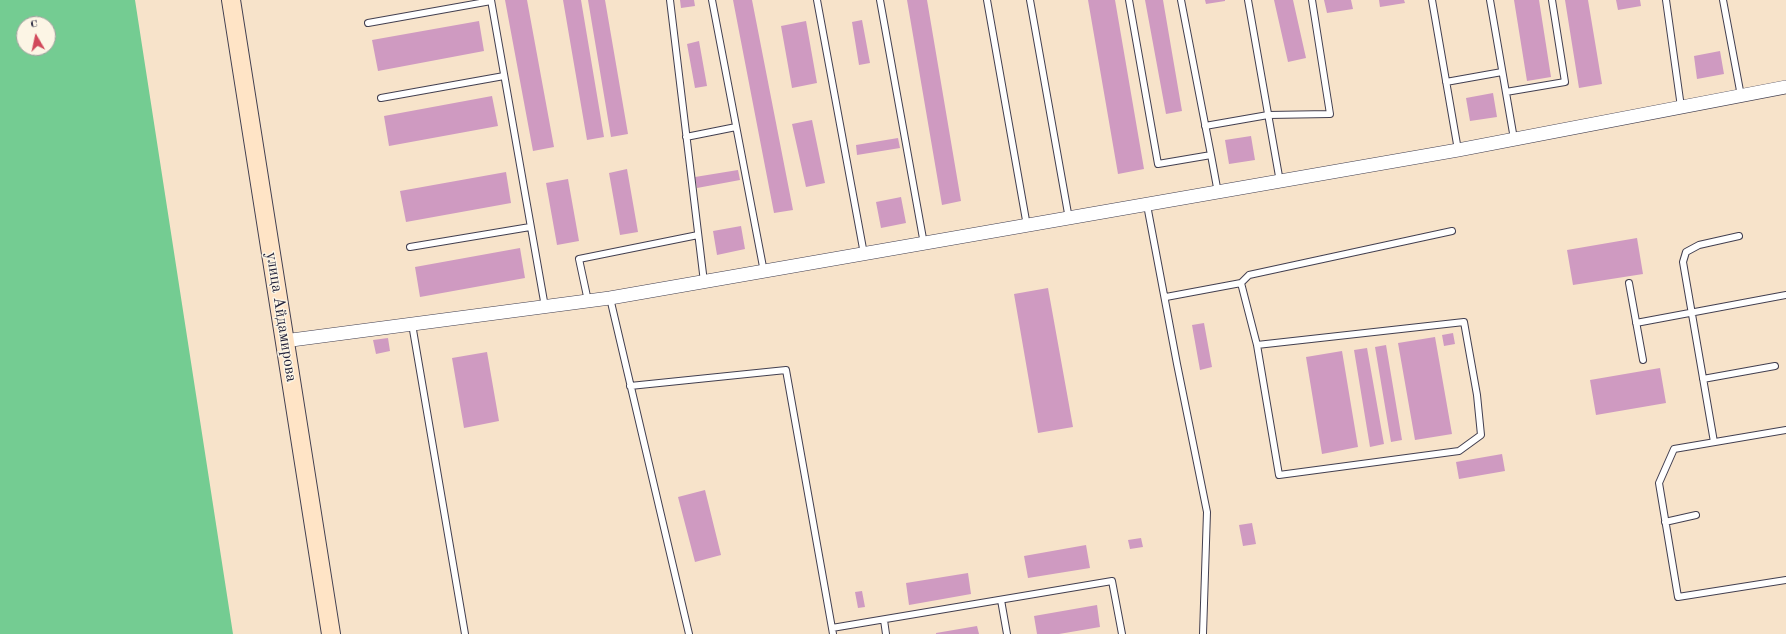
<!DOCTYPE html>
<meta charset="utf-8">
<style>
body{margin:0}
#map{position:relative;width:1786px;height:634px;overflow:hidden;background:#f7e3ca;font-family:"Old Standard TT",serif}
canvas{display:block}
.north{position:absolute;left:16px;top:16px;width:40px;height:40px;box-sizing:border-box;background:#fcf5e5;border:1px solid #a5a1a1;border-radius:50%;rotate:351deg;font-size:11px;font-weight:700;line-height:16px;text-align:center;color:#22223b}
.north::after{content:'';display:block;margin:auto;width:14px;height:18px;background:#d1495b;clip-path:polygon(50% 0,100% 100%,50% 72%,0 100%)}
</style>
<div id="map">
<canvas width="1786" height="634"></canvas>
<div class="north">С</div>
</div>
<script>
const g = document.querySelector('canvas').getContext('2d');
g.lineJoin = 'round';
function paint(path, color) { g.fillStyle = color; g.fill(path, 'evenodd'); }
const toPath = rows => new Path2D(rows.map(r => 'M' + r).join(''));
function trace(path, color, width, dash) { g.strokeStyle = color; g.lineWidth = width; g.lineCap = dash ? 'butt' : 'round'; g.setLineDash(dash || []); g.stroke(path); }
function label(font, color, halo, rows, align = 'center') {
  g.font = font + ' "Old Standard TT",serif'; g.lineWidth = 3; g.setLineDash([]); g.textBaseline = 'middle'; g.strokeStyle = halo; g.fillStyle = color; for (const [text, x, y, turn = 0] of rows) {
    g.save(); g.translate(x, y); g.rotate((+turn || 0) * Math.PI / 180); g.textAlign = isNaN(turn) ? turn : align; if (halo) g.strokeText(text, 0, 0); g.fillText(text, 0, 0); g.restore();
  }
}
paint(toPath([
 [0,0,135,0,233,634,0,634],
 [24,24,48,24,48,48,24,48]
]), '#74cc92');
paint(toPath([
 [505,0,527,0,554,147,533,151],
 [563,0,581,0,604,137,587,140],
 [588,0,605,0,628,134,611,137],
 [680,0,694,0,695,6,681,8],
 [733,0,752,0,793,210,774,213],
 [907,0,927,0,961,201,942,205],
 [1088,0,1115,0,1144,169,1118,174],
 [1145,0,1163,0,1182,111,1166,114],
 [1205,0,1225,0,1225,1,1206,4],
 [1274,0,1293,0,1306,58,1288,62],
 [1324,0,1351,0,1353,9,1327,13],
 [1379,0,1404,0,1405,3,1380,7],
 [1514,0,1539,0,1551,77,1527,81],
 [1565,0,1588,0,1602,84,1579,88],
 [1616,0,1640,0,1641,6,1618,10],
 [862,20,870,63,859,65,852,22],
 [479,21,484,51,378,71,372,40],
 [806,21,817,83,792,88,781,26],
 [699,41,707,86,695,88,687,44],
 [1720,51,1724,74,1697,79,1694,56],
 [1493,93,1497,117,1470,121,1466,98],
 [492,96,498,126,389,146,384,116],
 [812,120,825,183,806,187,792,124],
 [1251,136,1255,160,1229,164,1225,140],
 [898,138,900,148,857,155,856,145],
 [627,169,638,232,620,235,609,173],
 [738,170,740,180,697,188,695,177],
 [506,172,511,203,406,222,400,191],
 [568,179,579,241,557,245,546,183],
 [901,197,906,223,881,228,876,202],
 [741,226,745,249,717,255,713,231],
 [1637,238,1643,274,1573,285,1567,250],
 [520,248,525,278,420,297,415,267],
 [1048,288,1073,427,1038,433,1014,294],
 [1204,323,1212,367,1200,370,1192,325],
 [1453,333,1455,344,1444,346,1442,335],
 [1435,337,1452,434,1415,440,1398,343],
 [388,338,390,351,376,354,373,340],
 [1386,345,1402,440,1391,442,1375,347],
 [1367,348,1384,444,1370,447,1354,350],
 [1342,351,1358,447,1322,454,1306,357],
 [487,352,499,421,464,428,452,358],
 [1660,368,1666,403,1596,415,1590,380],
 [1502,454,1505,471,1459,479,1456,462],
 [705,490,721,555,695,562,678,497],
 [1252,523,1256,544,1243,546,1239,525],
 [1141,538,1143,547,1130,549,1128,540],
 [1086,545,1090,568,1028,578,1024,556],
 [968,573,971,594,909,605,906,583],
 [862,591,865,607,858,608,855,592],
 [1097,605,1100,627,1059,634,1037,634,1034,616],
 [977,626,979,634,936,634,936,633]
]), '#cf9ac1');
const service = toPath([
 [491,0,545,307],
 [670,0,704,282],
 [712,0,764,272],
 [817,0,864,254],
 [880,0,924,244],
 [987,0,1027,226],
 [1030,0,1069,219],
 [1129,0,1158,164,1211,155,1218,193],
 [1181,0,1211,155],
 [1248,0,1280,182],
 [1432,0,1458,150],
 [1490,0,1514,139],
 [1666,0,1681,107],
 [1723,0,1741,96],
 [368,23,491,1],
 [1446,82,1502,72],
 [1506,92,1565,82,1552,0],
 [381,98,504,76],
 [1205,126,1268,115,1330,114,1312,0],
 [686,137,736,127],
 [1147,205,1177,364,1207,512,1203,634],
 [410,247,530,227],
 [1241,283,1257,345,1279,475,1459,451,1481,435,1477,395,1464,322,1257,345],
 [1629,283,1643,360],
 [1166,297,1241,283,1249,275,1452,231],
 [610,298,689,634],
 [588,301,579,259,698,235],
 [1636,323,1786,295],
 [412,324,465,634],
 [1703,379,1775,366],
 [630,386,786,370,833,634],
 [1786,430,1674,449,1659,483,1678,597,1786,580],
 [1714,442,1683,262,1686,252,1699,245,1739,236],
 [1665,522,1696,515],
 [1001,600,1007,634],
 [884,620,886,634],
 [832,628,1112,581,1122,634]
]);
const minor = toPath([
 [284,341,610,298,1458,150,1786,87]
]);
const secondary = toPath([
 [231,0,331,634]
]);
trace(service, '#423f50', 8);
trace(minor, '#423f50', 14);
trace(secondary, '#423f50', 20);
trace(service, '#fff', 6);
trace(minor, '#fff', 13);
trace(secondary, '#ffe4c6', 18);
label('16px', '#22223b', '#fcf5e5', [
 ["улица Айдамирова",281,317,81]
]);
</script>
